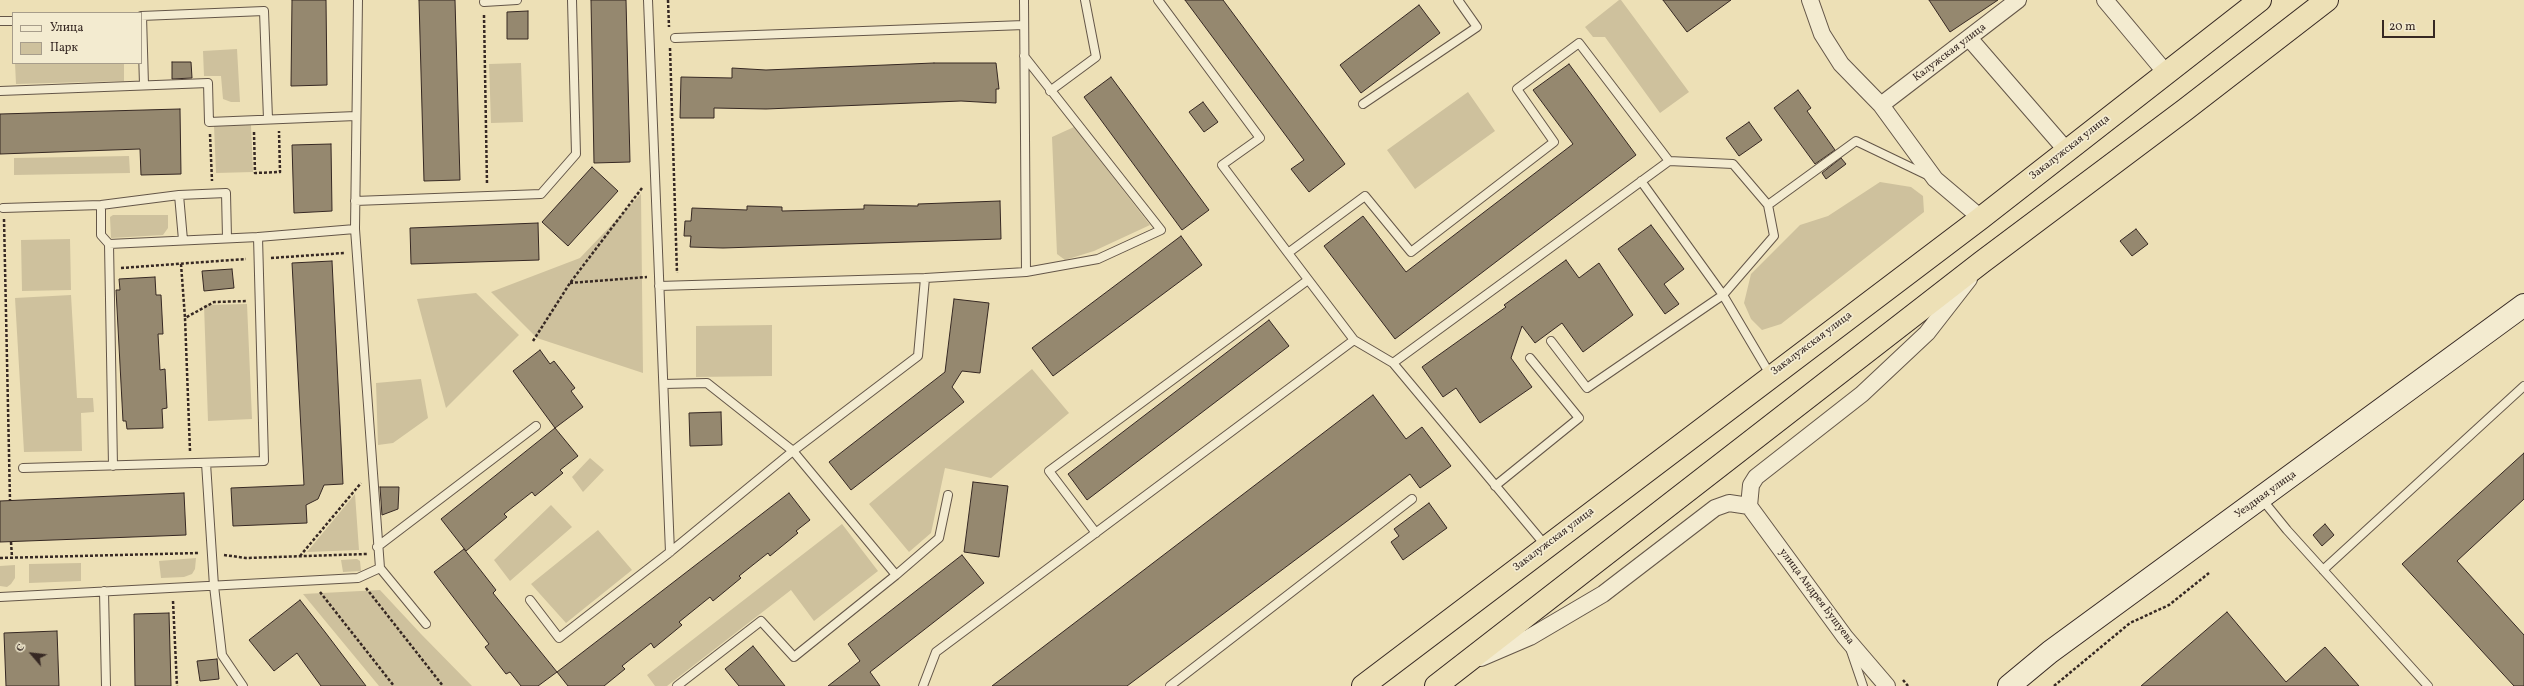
<!DOCTYPE html>
<meta charset="utf-8">
<style>
body{margin:0}
#map{position:relative;width:2524px;height:686px;overflow:hidden;background:#ede0b6;font-family:Vollkorn,serif}
canvas{display:block}
.legend{position:absolute;left:12px;top:12px;width:130px;height:52px;box-sizing:border-box;background:#f3ebd0;border:1px solid #a79d8b;margin:0;padding:5px 7px;list-style:none;font-size:12px;color:#362823}
.legend li{display:flex;align-items:center;gap:8px;height:20px}
.legend b{width:20px;border:1px solid #a79d8b}
.north{position:absolute;left:12px;top:634px;width:40px;height:40px;-webkit-text-stroke:3px #f3ebd0;paint-order:stroke;rotate:298deg;font-size:11px;font-weight:700;line-height:16px;text-align:center;color:#362823}
.north::after{content:'';display:block;margin:auto;width:14px;height:18px;background:#362823;clip-path:polygon(50% 0,100% 100%,50% 72%,0 100%)}
.scale{position:absolute;left:2382px;top:20px;width:53px;height:18px;box-sizing:border-box;border:2px solid #362823;border-top:0;padding-left:5px;font-size:12px;line-height:14px;white-space:nowrap;color:#362823;-webkit-text-stroke:3px #f3ebd0;paint-order:stroke}
</style>
<div id="map">
<canvas width="2524" height="686"></canvas>
<ul class="legend">
<li><b style="height:5px;background:#f3ebd0"></b>Улица</li>
<li><b style="height:11px;background:#cec19d"></b>Парк</li>
</ul>
<div class="north">С</div>
<div class="scale">20 m</div>
</div>
<script>
const g = document.querySelector('canvas').getContext('2d');
g.lineJoin = 'round';
function paint(path, color) { g.fillStyle = color; g.fill(path, 'evenodd'); }
const toPath = rows => new Path2D(rows.map(r => 'M' + r).join(''));
function trace(path, color, width, dash) { g.strokeStyle = color; g.lineWidth = width; g.lineCap = dash ? 'butt' : 'round'; g.setLineDash(dash || []); g.stroke(path); }
function label(font, color, halo, rows, align = 'center') {
  g.font = font + ' Vollkorn,serif'; g.lineWidth = 3.5; g.setLineDash([]); g.textBaseline = 'middle'; g.strokeStyle = halo; g.fillStyle = color; for (const [text, x, y, turn = 0] of rows) {
    g.save(); g.translate(x, y); g.rotate((+turn || 0) * Math.PI / 180); g.textAlign = isNaN(turn) ? turn : align; if (halo) g.strokeText(text, 0, 0); g.fillText(text, 0, 0); g.restore();
  }
}
paint(toPath([
 [1619,0,1621,0,1689,92,1660,113,1605,37,1593,37,1585,27],
 [237,49,240,102,231,102,223,99,221,76,204,76,203,51],
 [15,63,124,63,124,81,16,84],
 [521,63,523,122,491,123,489,64],
 [1468,92,1495,131,1415,189,1387,150],
 [251,125,253,172,216,173,214,126],
 [1074,127,1150,225,1094,251,1065,260,1057,254,1052,137],
 [129,156,130,173,14,175,14,158],
 [1880,182,1911,187,1923,196,1924,212,1781,324,1762,330,1751,319,1744,303,1751,274,1800,225,1828,216],
 [641,194,643,373,537,338,491,292,580,258],
 [113,215,168,215,168,228,163,235,111,238,110,217],
 [70,239,71,290,22,291,21,240],
 [476,293,519,335,446,408,417,299],
 [71,295,77,398,93,398,94,412,81,413,82,451,24,452,15,298],
 [247,304,252,419,208,421,204,305],
 [772,325,772,376,696,377,696,326],
 [1032,369,1069,413,991,478,945,468,931,533,909,552,869,504],
 [421,379,428,418,393,443,378,445,376,383],
 [590,458,604,470,583,492,572,477],
 [355,494,359,550,307,552],
 [551,505,572,527,510,581,494,560],
 [842,524,878,571,814,621,791,590,667,686,655,686,647,675],
 [598,530,632,570,566,623,531,584],
 [196,558,195,569,192,574,184,577,161,578,159,561],
 [357,559,360,561,361,571,343,572,341,560],
 [81,563,81,581,29,583,29,564],
 [15,565,15,578,11,584,7,587,0,586,0,566],
 [380,590,421,634,472,686,379,686,303,594]
]), '#cec19d');
const building = toPath([
 [292,0,326,0,327,85,291,86,292,0],
 [419,0,455,0,460,180,424,181,419,0],
 [591,0,626,0,630,162,594,163,591,0],
 [1185,0,1223,0,1345,164,1309,192,1291,169,1304,160,1185,0],
 [1663,0,1731,0,1687,32,1663,0],
 [1929,0,1998,0,1950,32,1929,0],
 [1419,5,1440,33,1361,93,1340,65,1419,5],
 [528,11,528,39,507,39,507,12,528,11],
 [172,62,191,62,192,78,172,79,172,62],
 [934,63,996,63,999,89,996,89,996,103,961,101,766,109,714,108,714,118,680,118,681,77,732,78,732,68,766,70,934,63],
 [1569,64,1636,155,1395,339,1324,246,1363,216,1406,272,1573,144,1533,90,1569,64],
 [1111,77,1209,210,1182,230,1084,97,1111,77],
 [1798,90,1811,108,1807,111,1835,150,1815,164,1774,108,1798,90],
 [1203,102,1218,122,1204,132,1189,112,1203,102],
 [180,109,181,174,141,175,140,149,0,154,0,114,180,109],
 [1749,122,1762,140,1739,156,1726,138,1749,122],
 [331,144,332,211,294,213,292,145,331,144],
 [1841,158,1846,164,1826,179,1822,173,1841,158],
 [592,167,618,191,568,246,542,222,592,167],
 [1000,201,1001,239,723,248,690,247,691,236,684,236,685,221,691,221,692,208,747,210,747,206,782,207,782,211,864,209,864,205,918,206,918,204,1000,201],
 [538,223,539,260,411,264,410,228,538,223],
 [1651,225,1684,269,1664,284,1679,304,1665,314,1618,249,1651,225],
 [2136,229,2148,244,2132,256,2120,241,2136,229],
 [1181,236,1202,265,1053,376,1032,348,1181,236],
 [1566,260,1579,278,1599,263,1633,315,1583,352,1562,323,1535,343,1522,326,1511,358,1532,387,1480,423,1456,388,1443,397,1422,367,1506,307,1504,305,1566,260],
 [332,261,343,484,324,485,318,499,306,505,307,523,233,526,231,488,304,485,292,263,332,261],
 [232,269,234,288,204,291,202,271,232,269],
 [155,277,156,295,161,295,163,334,158,334,160,370,165,369,167,408,162,409,163,428,127,429,126,421,123,421,116,290,120,290,119,279,155,277],
 [954,299,989,303,980,373,962,371,952,387,964,402,851,490,829,462,945,372,954,299],
 [1269,320,1289,346,1087,500,1068,474,1269,320],
 [540,350,550,364,554,361,575,388,571,391,583,407,555,428,513,371,540,350],
 [1373,395,1406,439,1422,427,1451,466,1420,488,1410,474,1127,686,992,686,1373,395],
 [721,412,722,445,690,446,689,413,721,412],
 [555,428,578,456,560,470,563,473,535,496,532,492,504,514,507,517,466,551,441,519,555,428],
 [2524,453,2524,499,2457,561,2524,635,2524,686,2514,686,2402,564,2524,453],
 [973,482,1008,486,999,557,964,552,973,482],
 [380,487,399,487,398,509,382,515,380,487],
 [184,493,186,535,0,542,0,501,184,493],
 [789,493,810,520,796,531,798,533,770,556,768,553,739,576,741,578,713,601,710,597,679,622,682,625,654,648,651,643,622,666,625,669,604,686,568,686,557,672,789,493],
 [1429,503,1447,528,1403,560,1391,542,1399,536,1394,529,1429,503],
 [2325,524,2334,535,2322,546,2313,535,2325,524],
 [464,549,496,590,493,593,557,672,538,686,521,686,510,672,506,674,485,647,489,644,434,572,464,549],
 [962,555,984,583,870,672,880,686,828,686,860,661,848,644,962,555],
 [300,600,325,632,366,686,321,686,297,653,274,671,249,640,300,600],
 [2227,612,2286,682,2325,647,2359,686,2141,686,2227,612],
 [169,613,171,686,135,686,134,614,169,613],
 [57,631,59,686,6,686,4,633,57,631],
 [753,646,785,686,739,686,725,669,753,646],
 [217,659,219,679,200,681,197,661,217,659]
]);
paint(building, '#95886f');
trace(building, '#362823', 1);
const lane = toPath([
 [648,0,670,552],
 [1024,0,1026,272],
 [1158,0,1260,138,1222,165,1288,253],
 [484,2,517,0],
 [141,16,264,11,268,119],
 [142,16,144,85],
 [0,21,13,21],
 [675,38,1024,25],
 [0,91,208,83,209,122,356,116],
 [1050,91,1096,57,1085,0],
 [1363,104,1477,27,1458,0],
 [179,195,183,240],
 [355,201,541,194,576,154,572,0],
 [101,205,101,235,109,244],
 [1768,205,1856,141,1929,176],
 [3,208,101,205,179,195,226,193,227,238],
 [659,286,925,278,1026,272,1098,259,1161,230,1024,56],
 [1551,341,1587,388,1723,295,1641,181],
 [1393,363,1669,161],
 [664,384,707,383,793,451,896,575,794,657,761,621,677,686],
 [206,463,214,586,222,655,243,686],
 [113,466,109,244,258,237],
 [23,468,264,461,258,237,355,229],
 [1495,486,1579,418,1530,358],
 [2261,498,2287,530,2428,686],
 [1096,533,1049,471,1308,280],
 [1546,546,1393,363,1354,340,1288,253,1365,196,1411,252,1554,142,1517,89,1579,43,1669,161,1733,164,1768,205,1774,236,1723,295,1771,376],
 [377,547,536,426],
 [380,568,426,624],
 [2323,570,2524,386],
 [896,575,939,538,948,495],
 [104,591,106,686],
 [0,597,358,578,380,568,355,229,358,0],
 [530,600,559,638,670,552,793,451,918,356,925,278],
 [1851,651,1863,686],
 [923,686,936,652,1354,340],
 [1170,686,1412,499]
]);
const street = toPath([
 [1810,0,1822,34,1841,64,1881,105,1935,179,1981,218],
 [2105,0,2166,73],
 [1969,38,2067,151],
 [1881,105,2018,0],
 [1749,506,1751,485,1756,477,1862,394,1927,333,1969,279],
 [1749,506,1845,637,1887,686],
 [1481,658,1530,637,1603,594,1715,508,1729,503,1749,506]
]);
const secondary = toPath([
 [2009,686,2050,652,2524,305]
]);
const highway = toPath([
 [1363,686,1981,218,2260,0],
 [1436,686,1982,262,2186,109,2327,0]
]);
trace(lane, '#645648', 10);
trace(street, '#645648', 18);
trace(secondary, '#362823', 24);
trace(highway, '#362823', 24);
trace(toPath([
 [668,0,669,27],
 [484,15,487,184],
 [670,48,677,273],
 [254,132,255,173,280,172,279,131],
 [210,134,212,181],
 [4,219,10,501],
 [271,258,344,253],
 [181,264,185,318],
 [121,268,246,259],
 [570,283,647,277],
 [533,341,570,283,642,188],
 [190,451,185,318,214,302,247,301],
 [11,542,12,557],
 [224,555,246,558,367,554],
 [300,556,361,483],
 [0,558,199,553],
 [366,588,443,686],
 [320,592,394,686],
 [173,601,177,686],
 [1903,680,1908,686],
 [2054,686,2130,623,2169,605,2209,573]
]), '#362823', 2.5, [3, 2]);
trace(lane, '#f3ebd0', 8);
trace(street, '#f3ebd0', 16);
trace(secondary, '#f3ebd0', 22);
trace(highway, '#ede0b6', 22);
label('11px', '#362823', '#f3ebd0', [
 ["Калужская улица",1950,53,-37],
 ["Закалужская улица",2070,148,-38],
 ["Закалужская улица",1812,344,-37],
 ["Уездная улица",2266,495,-36],
 ["Закалужская улица",1554,540,-37],
 ["улица Андрея Бушуева",1816,597,53]
]);
</script>
